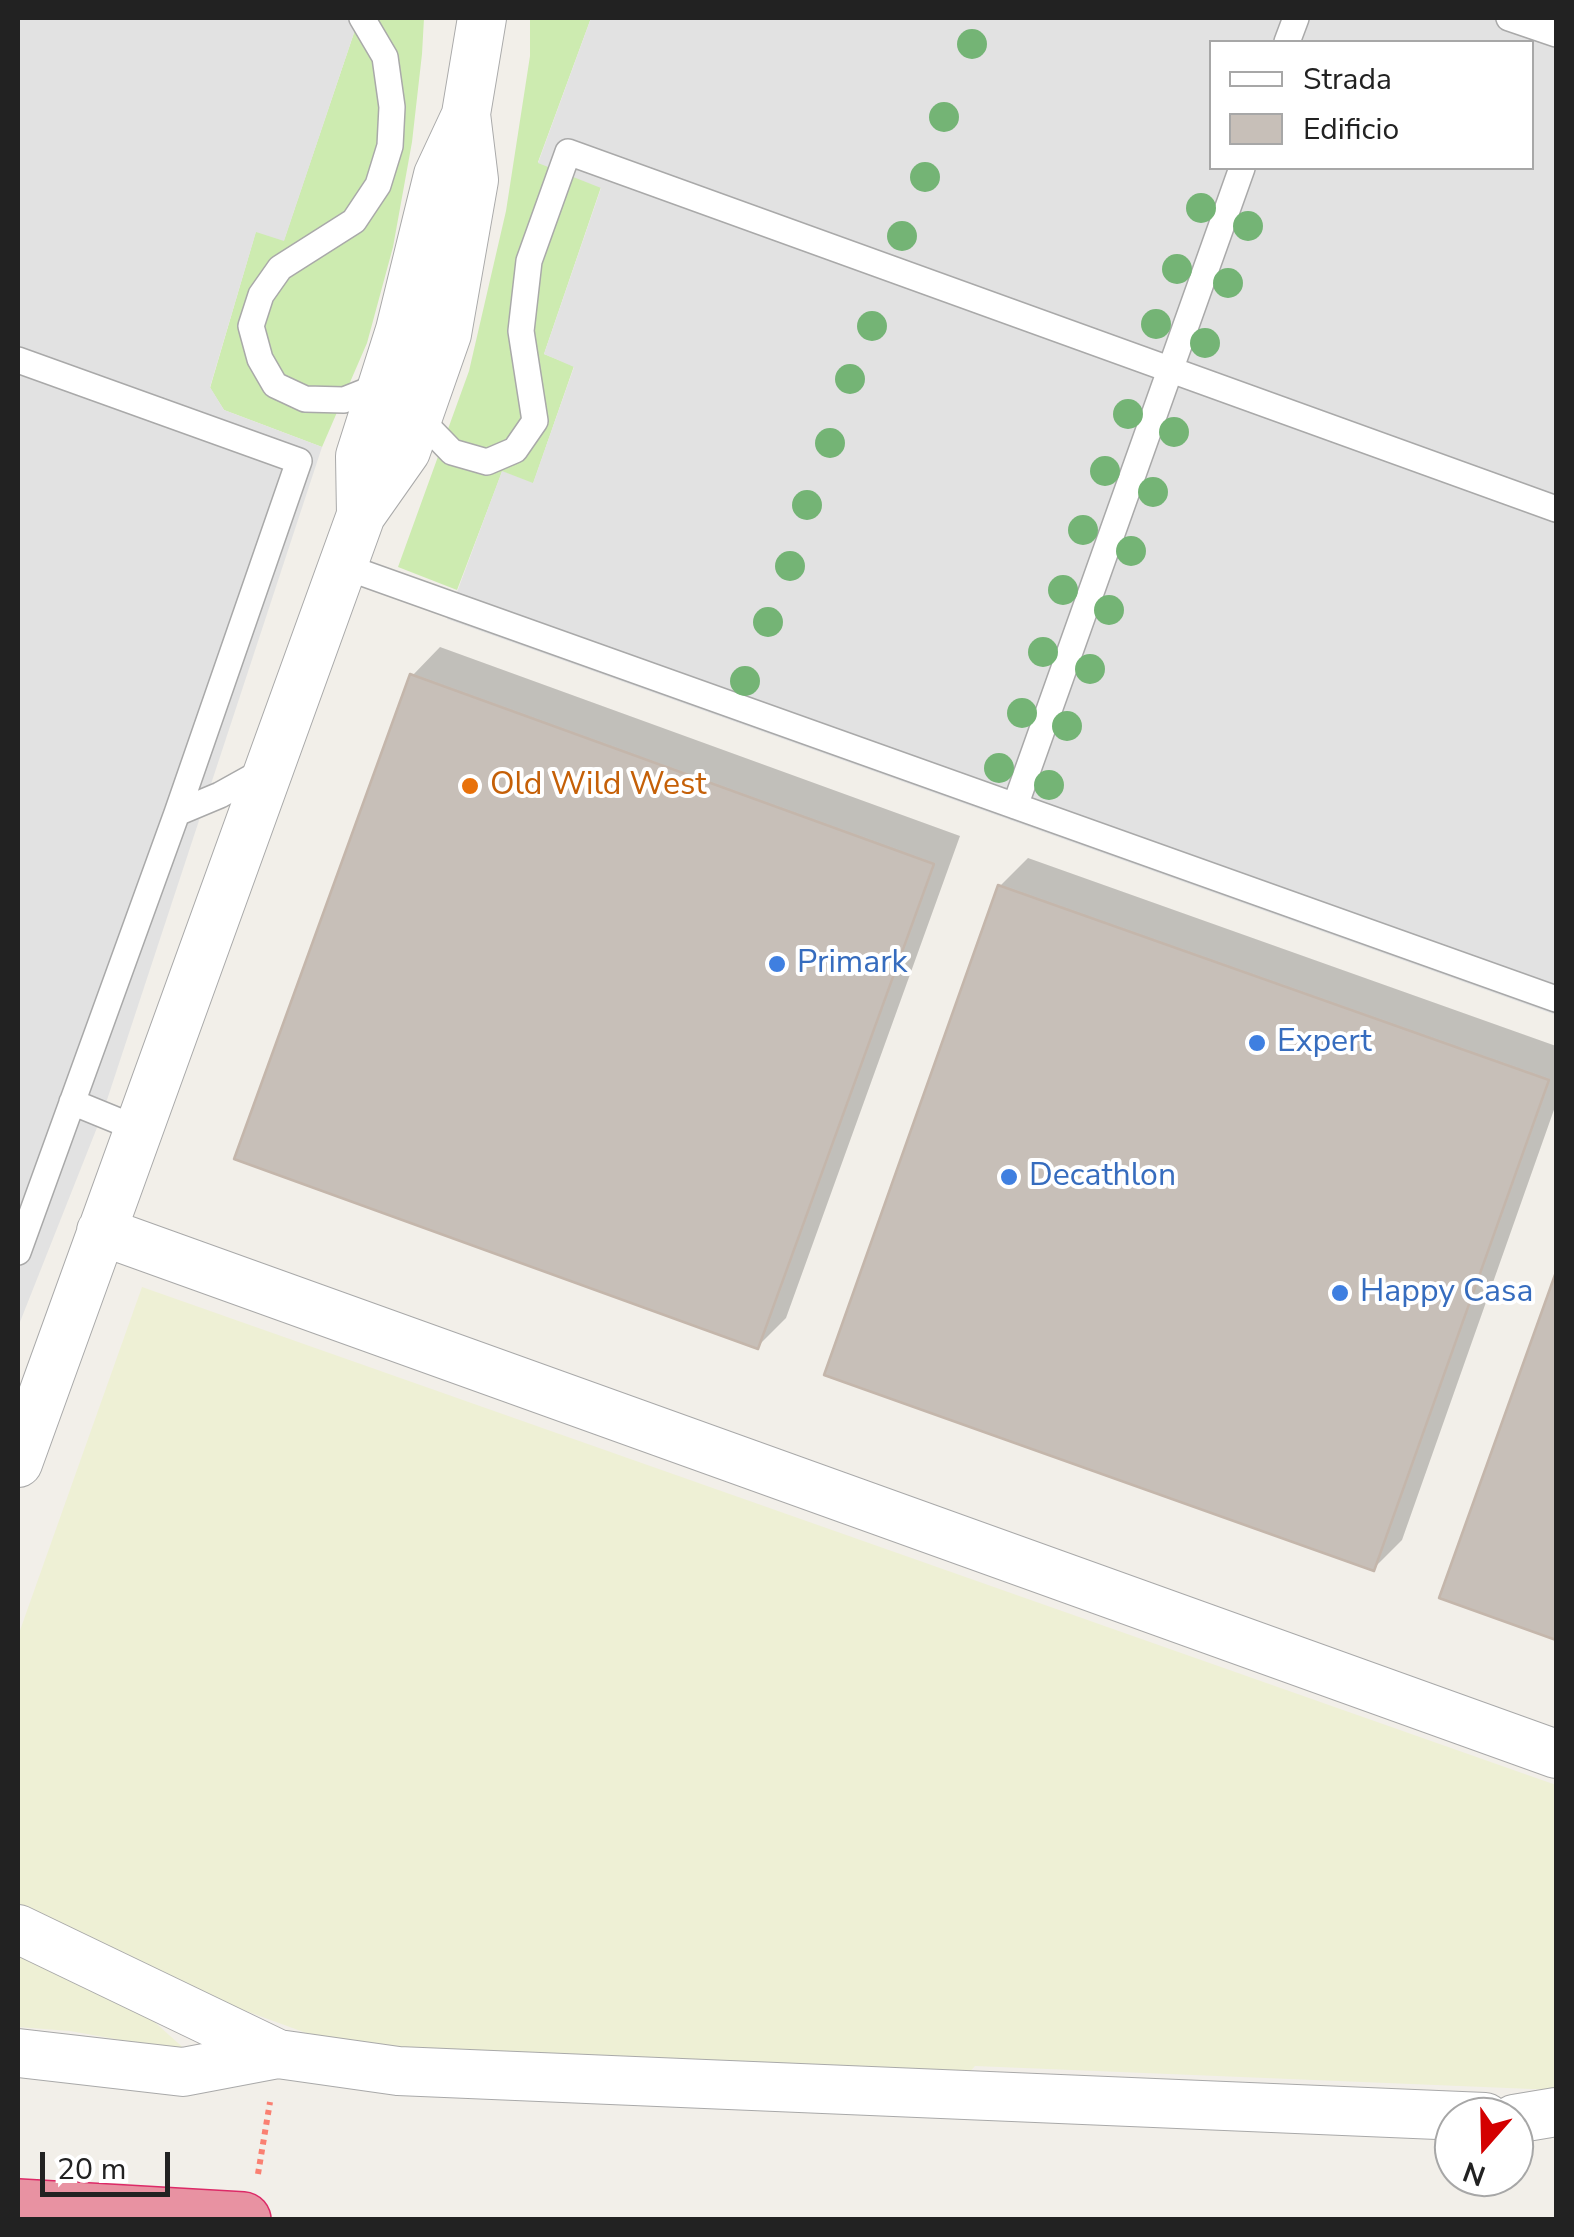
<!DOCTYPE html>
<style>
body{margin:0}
#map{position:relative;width:1574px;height:2237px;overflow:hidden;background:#f2efe9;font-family:"Nunito Sans",sans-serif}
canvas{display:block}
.frame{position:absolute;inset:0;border:20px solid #222;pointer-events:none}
.legend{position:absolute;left:1209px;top:40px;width:325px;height:130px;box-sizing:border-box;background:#fff;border:2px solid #a7a7a7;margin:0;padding:12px 18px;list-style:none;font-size:30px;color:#222}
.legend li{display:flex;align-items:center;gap:20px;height:50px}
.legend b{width:50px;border:2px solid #a7a7a7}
.north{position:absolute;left:1434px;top:2097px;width:100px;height:100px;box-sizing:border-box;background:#fff;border:2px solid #a7a7a7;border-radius:50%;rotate:200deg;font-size:28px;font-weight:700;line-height:40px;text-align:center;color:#222}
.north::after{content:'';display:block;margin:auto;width:35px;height:45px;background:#d40000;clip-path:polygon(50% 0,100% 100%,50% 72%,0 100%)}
.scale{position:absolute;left:40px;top:2152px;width:130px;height:45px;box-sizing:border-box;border:5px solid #222;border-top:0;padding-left:12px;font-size:30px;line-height:35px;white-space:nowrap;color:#222;-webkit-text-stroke:8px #fff;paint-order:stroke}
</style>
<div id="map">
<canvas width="1574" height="2237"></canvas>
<div class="frame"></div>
<ul class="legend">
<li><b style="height:12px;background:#fff"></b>Strada</li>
<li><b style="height:28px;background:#c7bfb8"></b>Edificio</li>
</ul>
<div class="north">N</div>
<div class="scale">20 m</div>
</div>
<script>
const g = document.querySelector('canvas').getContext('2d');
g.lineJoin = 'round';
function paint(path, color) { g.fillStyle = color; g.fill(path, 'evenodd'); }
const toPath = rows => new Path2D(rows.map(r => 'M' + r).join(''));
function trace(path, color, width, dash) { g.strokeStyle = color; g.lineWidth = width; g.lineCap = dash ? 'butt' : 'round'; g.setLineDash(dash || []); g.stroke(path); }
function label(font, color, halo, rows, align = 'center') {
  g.font = font + ' "Nunito Sans",sans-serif'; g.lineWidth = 8; g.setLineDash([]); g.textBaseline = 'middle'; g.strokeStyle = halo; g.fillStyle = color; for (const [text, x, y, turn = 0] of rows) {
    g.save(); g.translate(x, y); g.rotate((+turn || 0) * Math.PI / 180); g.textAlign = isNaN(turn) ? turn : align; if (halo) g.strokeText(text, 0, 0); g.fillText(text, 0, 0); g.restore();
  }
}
paint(toPath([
 [142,1287,1556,1785,1556,2090,975,2066,964,2078,350,2049,183,1988,18,1909,18,1636],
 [18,1952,149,2017,188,2052,70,2031,18,2027]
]), '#eef0d5');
paint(toPath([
 [359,18,424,18,422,54,412,142,393,247,367,343,322,447,224,410,210,388,256,231,284,240],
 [530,18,591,18,538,162,601,187,544,354,574,366,533,484,502,472,457,590,398,567,469,371,506,211,530,56]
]), '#cdebb0');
paint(toPath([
 [18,18,359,18,284,241,256,232,210,387,224,410,322,447,102,1115,18,1327],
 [591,18,1556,18,1556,1015,447,619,502,471,533,483,574,367,544,354,601,188,538,163],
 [1212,42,1532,42,1532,168,1212,168]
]), '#e2e2e2');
paint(toPath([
 [440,647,960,836,786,1318,758,1346,412,676],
 [1028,858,1556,1046,1556,1104,1402,1540,1374,1568,1000,886],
 [1556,1280,1556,1638,1442,1597]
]), '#0003');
const building = toPath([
 [410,674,934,864,758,1349,234,1159,410,674],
 [998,885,1549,1080,1374,1571,824,1375,998,885],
 [1556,1272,1556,1640,1439,1598,1556,1272]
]);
paint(building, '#c7bfb8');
trace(building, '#c4b6ab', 2.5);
const lane = toPath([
 [362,18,385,57,392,107,390,146,378,185,354,221,280,268,261,295,251,326,260,359,275,385,305,399,344,400,384,384],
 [1509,18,1556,34],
 [1287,42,1296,18],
 [18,360,299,461,177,813,18,1252],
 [420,419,452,452,487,462,515,450,535,421,521,331,529,261,568,152,1556,509],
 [343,566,1556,999],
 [1015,806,1242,168],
 [177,813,220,795,265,770],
 [72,1102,138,1129]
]);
const street = toPath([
 [361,515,360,456,400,330,438,175,466,115],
 [101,1231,1556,1754],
 [18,1463,361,515,406,451,447,334,474,180,466,114,482,18],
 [18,1929,278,2054,398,2071,1485,2117],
 [18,2053,183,2072,278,2054],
 [1514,2119,1556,2112]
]);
const highway = toPath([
 [18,2207,243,2220]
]);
trace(lane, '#a9a9a9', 28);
trace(street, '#a9a9a9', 50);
trace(highway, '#dc2a67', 58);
trace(toPath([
 [258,2174,270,2102]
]), '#fa8072', 6, [5, 5]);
trace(lane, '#fff', 25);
trace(street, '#fff', 48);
trace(highway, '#e892a2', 55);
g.fillStyle = '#74b475';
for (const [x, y] of [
 [972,44],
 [944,117],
 [925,177],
 [1201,208],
 [1248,226],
 [902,236],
 [1177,269],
 [1228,283],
 [1156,324],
 [872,326],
 [1205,343],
 [850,379],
 [1128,414],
 [1174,432],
 [830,443],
 [1105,471],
 [1153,492],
 [807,505],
 [1083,530],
 [1131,551],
 [790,566],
 [1063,590],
 [1109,610],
 [768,622],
 [1043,652],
 [1090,669],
 [745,681],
 [1022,713],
 [1067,726],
 [999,768],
 [1049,785]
]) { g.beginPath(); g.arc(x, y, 15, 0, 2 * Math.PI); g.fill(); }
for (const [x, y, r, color] of [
 [470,786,10,"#e8710a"],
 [777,964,10,"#3f7fe0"],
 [1257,1043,10,"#3f7fe0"],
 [1009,1177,10,"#3f7fe0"],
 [1340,1293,10,"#3f7fe0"]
]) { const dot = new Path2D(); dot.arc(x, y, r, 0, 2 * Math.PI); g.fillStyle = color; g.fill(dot); trace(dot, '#fff', 4); }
label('32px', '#c56008', '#fff', [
 ["Old Wild West",490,786]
], 'left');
label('32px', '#366cbe', '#fff', [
 ["Primark",797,964],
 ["Expert",1277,1043],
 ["Decathlon",1029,1177],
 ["Happy Casa",1360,1293]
], 'left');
</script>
